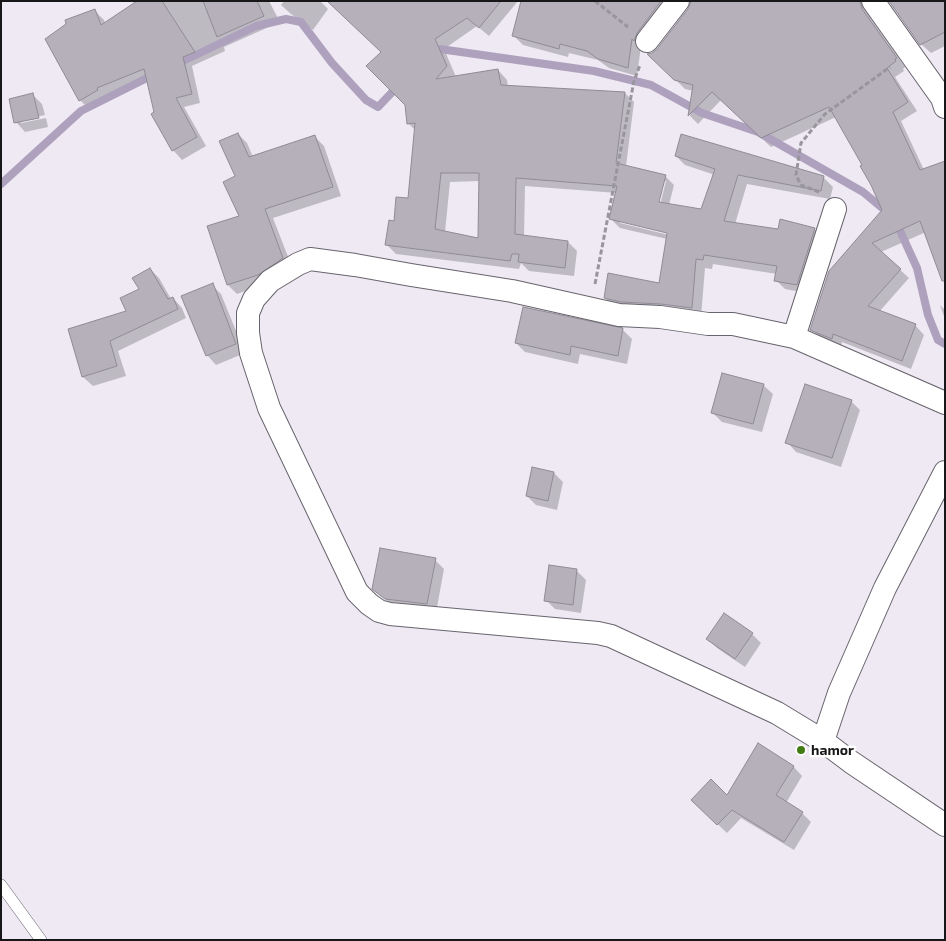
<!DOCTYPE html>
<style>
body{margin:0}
#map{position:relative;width:946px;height:941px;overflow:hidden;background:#eee9f3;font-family:"Exo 2",sans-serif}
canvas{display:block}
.frame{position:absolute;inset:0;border:2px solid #171619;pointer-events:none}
</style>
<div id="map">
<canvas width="946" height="941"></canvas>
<div class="frame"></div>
</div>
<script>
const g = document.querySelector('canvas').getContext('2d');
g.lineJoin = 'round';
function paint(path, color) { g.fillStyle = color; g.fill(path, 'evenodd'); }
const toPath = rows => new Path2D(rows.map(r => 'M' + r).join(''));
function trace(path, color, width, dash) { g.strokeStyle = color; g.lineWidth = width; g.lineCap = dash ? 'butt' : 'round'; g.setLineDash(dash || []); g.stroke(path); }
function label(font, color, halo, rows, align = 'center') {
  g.font = font + ' "Exo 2",sans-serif'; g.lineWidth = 5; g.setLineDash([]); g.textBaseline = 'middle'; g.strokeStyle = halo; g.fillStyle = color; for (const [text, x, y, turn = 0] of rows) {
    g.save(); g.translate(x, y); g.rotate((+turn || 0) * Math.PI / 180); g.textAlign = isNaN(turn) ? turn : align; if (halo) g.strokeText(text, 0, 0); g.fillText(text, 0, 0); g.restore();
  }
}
paint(toPath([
 [139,1,269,1,280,22,224,47,225,51,192,66,200,103,184,107,206,146,182,160,173,150,156,113,148,80,105,97,106,99,89,109,80,100,95,11,104,20,105,23],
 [284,1,320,1,328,9,313,30,291,14,281,5],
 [328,1,518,1,489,36,477,26,444,49,456,77,498,70,507,80,508,87,625,93,634,102,626,166,665,176,674,185,669,205,702,211,715,175,685,165,676,156,824,178,833,187,830,199,747,184,735,224,779,230,814,229,824,239,806,293,785,289,776,280,777,274,713,264,712,269,705,268,701,317,614,307,605,298,660,284,667,239,620,228,611,219,617,193,525,186,524,237,568,242,577,251,574,276,529,271,521,263,519,269,396,254,387,245,396,222,409,199,416,131,408,123,406,104,383,52],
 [480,181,479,240,445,232,450,182],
 [663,181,666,181,659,209,657,208],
 [620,220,673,233,673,236,620,223],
 [523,1,678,1,641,46,637,76,609,68,598,60,569,53,568,57,523,45,514,36],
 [692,1,873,1,869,13,871,19,905,67,903,69,904,71,895,77,917,111,901,121,924,170,945,162,945,285,926,232,881,252,909,278,879,312,915,325,924,335,911,369,842,342,841,347,821,339,812,329,884,210,863,166,836,117,771,147,721,100,698,124,690,116,694,91,685,89,650,55,653,54,690,9],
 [891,1,945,1,945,46,931,53,921,44],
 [33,95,42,104,45,115,21,120,21,123,46,118,48,127,25,132,16,122],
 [238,134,247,143,253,157,315,137,324,146,341,196,273,218,292,267,267,283,237,294,228,285,241,216,236,176],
 [150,269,159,278,171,299,173,298,182,308,186,318,118,351,126,376,93,386,83,377,128,312],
 [212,285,221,294,245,353,216,365,207,355],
 [940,305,945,310,945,319],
 [623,330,632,339,627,364,580,354,578,364,525,352,516,343],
 [763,385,773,394,762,432,722,422,713,413],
 [851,401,860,410,841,467,796,452,787,442],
 [554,473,563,482,557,510,536,505,527,496],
 [435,560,444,569,436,613,395,608,374,588],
 [576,570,586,580,581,613,555,609,546,600],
 [752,634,761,643,745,667,717,648,708,639],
 [793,766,802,776,786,803,802,813,811,822,794,850,741,818,727,833,692,800,728,797]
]), '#0003');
trace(toPath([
 [432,55,440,49,594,71,651,85,702,113,758,132,863,192,887,212],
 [175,65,256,26,286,19,301,22,332,63,366,100,378,107,398,86],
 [1,184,81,111,155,74],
 [896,222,917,268,928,315,938,340,945,344]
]), '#aea1bd', 8);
const building = toPath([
 [137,1,162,1,195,52,183,57,192,94,176,98,197,137,172,151,151,114,154,112,144,69,97,88,98,90,79,101,45,39,66,24,65,20,95,9,101,25,137,1],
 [203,1,257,1,264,16,217,37,203,1],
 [327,1,501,1,479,28,467,18,435,39,447,66,436,79,498,69,501,85,625,92,616,163,666,175,659,202,701,209,715,169,675,156,681,134,824,176,821,191,738,175,724,221,778,229,780,219,815,228,797,285,774,281,777,266,704,255,703,260,696,259,692,308,661,304,621,302,604,298,608,273,659,283,667,233,609,219,617,186,516,178,515,234,568,241,565,268,518,262,519,254,512,254,510,261,385,245,389,220,394,221,396,197,408,198,415,123,407,124,405,105,366,66,381,52,327,1],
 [441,173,479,173,478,238,435,229,441,173],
 [521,1,661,1,637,33,634,41,632,39,628,68,598,59,587,51,560,44,559,49,512,36,521,1],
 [691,1,860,1,862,9,897,58,895,59,896,61,887,68,908,102,893,112,920,170,945,161,945,281,942,281,920,221,872,243,901,269,868,306,916,324,902,361,833,334,832,339,810,330,829,271,882,210,871,185,860,166,862,165,829,107,761,138,712,92,688,116,693,85,674,80,647,54,652,53,657,49,688,9,691,1],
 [889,1,945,1,945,32,920,45,889,1],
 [33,93,39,118,14,123,9,99,33,93],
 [238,133,249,157,315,135,333,187,265,209,283,258,258,275,227,285,207,226,239,216,223,182,235,176,219,141,238,133],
 [150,268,168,299,173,297,178,309,110,341,117,366,82,377,68,329,126,311,120,298,139,289,132,278,150,268],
 [213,283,236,344,206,356,181,296,213,283],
 [523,307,623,328,618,356,571,346,570,355,515,343,523,307],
 [722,373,764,384,753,424,711,413,722,373],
 [805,384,852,400,832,458,785,443,805,384],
 [532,467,554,472,548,501,526,496,532,467],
 [380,548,436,558,427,604,385,599,372,589,380,548],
 [549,565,577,569,573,605,544,601,549,565],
 [724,613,753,633,735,659,706,639,724,613],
 [758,743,794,766,776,795,803,812,784,842,732,810,717,825,691,800,711,779,727,795,758,743]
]);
paint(building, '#b5b0ba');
trace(building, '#8f8b94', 1);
const service = toPath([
 [1,885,41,940]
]);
const minor = toPath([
 [873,1,942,98,945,107],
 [647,41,678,1],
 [794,337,835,209],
 [945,472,885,588,839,693,823,741,851,762,945,825],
 [823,741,777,713,611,636,598,633,390,614,379,611,369,604,357,592,269,408,251,353,248,333,248,313,254,299,270,281,298,264,310,259,355,265,411,275,512,291,619,315,660,317,708,324,733,324,794,337,945,403]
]);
trace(service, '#68646d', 12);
trace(minor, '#68646d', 24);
trace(toPath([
 [595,1,628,27],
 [819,192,801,185,796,175,801,143,825,114,890,67],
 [595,284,634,81,640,65]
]), '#99959c', 3, [5, 2.5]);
trace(service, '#fff', 11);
trace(minor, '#fff', 22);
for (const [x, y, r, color] of [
 [801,750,5,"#417b13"]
]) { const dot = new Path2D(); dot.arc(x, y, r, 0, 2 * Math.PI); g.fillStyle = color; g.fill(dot); trace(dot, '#fff', 2); }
label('bold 14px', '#171619', '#fff', [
 ["hamor",811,750]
], 'left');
</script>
